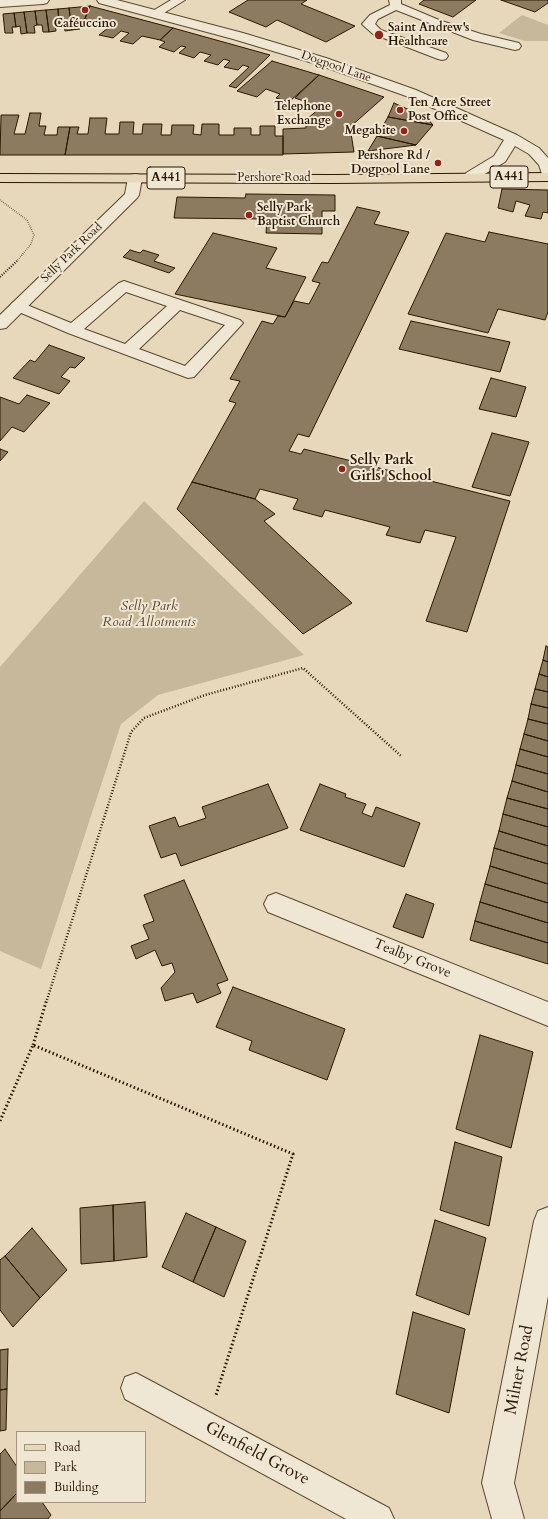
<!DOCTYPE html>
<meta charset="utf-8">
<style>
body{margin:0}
#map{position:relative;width:548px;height:1519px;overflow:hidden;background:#e7d8bb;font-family:Cardo,serif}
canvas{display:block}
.legend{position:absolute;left:16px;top:1431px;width:130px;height:72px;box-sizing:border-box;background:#efe6d3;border:1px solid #a1937f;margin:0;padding:5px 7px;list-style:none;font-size:12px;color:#2c1700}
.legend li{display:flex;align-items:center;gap:8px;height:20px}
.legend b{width:20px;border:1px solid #a1937f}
</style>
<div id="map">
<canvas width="548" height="1519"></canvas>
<ul class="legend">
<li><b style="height:5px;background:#e7d8bb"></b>Road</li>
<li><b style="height:11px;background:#c7b79b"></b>Park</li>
<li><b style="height:11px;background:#8d7b61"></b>Building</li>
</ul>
</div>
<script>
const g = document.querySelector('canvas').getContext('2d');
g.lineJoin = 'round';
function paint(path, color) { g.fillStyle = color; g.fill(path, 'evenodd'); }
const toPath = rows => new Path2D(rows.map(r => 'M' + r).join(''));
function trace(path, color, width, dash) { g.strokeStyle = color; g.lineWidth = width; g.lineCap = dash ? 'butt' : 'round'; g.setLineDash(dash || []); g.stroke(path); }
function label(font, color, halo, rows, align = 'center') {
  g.font = font + ' Cardo,serif'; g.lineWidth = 4; g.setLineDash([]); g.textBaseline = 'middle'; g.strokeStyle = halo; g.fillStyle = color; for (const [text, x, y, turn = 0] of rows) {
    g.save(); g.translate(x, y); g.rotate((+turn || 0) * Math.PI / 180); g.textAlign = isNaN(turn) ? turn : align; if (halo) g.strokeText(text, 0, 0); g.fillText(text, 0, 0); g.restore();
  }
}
paint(toPath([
 [522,15,548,25,548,41,525,41,499,33],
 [144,501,304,655,158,695,121,724,41,969,0,951,0,667]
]), '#c7b79b');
const building = toPath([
 [248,0,307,0,301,4,355,26,326,42,277,20,266,27,229,12,248,0],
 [424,0,476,0,453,17,419,4,424,0],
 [501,0,548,0,548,3,535,12,501,0],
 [90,6,173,28,160,40,142,36,133,44,120,41,129,33,121,31,113,38,99,35,108,28,84,21,90,6],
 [90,6,84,21,79,22,80,29,72,30,69,8,90,6],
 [69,8,72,30,65,31,64,23,59,24,58,9,69,8],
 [58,9,59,24,55,24,56,31,49,32,46,10,58,9],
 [46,10,49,32,43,32,42,25,37,25,35,11,46,10],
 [35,11,37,25,34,26,35,33,27,33,24,12,35,11],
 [24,12,27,33,21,34,20,26,16,27,14,13,24,12],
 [14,13,16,27,12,27,13,33,5,33,3,14,14,13],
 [173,28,270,55,236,88,229,86,249,67,243,65,238,70,224,67,230,61,224,59,218,65,204,61,211,55,200,52,194,58,179,53,186,47,181,46,174,52,159,47,165,42,160,40,173,28],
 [272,61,319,75,289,102,276,98,280,94,266,89,257,97,237,91,272,61],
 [319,75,384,97,350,127,354,152,283,154,283,129,306,128,306,120,321,107,295,98,319,75],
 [394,103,427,118,433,125,388,117,394,103],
 [30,113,41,113,39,126,46,126,44,135,57,135,58,127,70,127,65,155,0,155,1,115,19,115,14,134,25,134,30,113],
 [388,117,433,125,416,145,377,136,388,117],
 [90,118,107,118,105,134,119,134,120,122,134,122,133,134,142,134,143,124,162,124,161,135,171,135,172,125,194,125,193,134,201,135,202,124,219,124,219,135,234,135,234,128,251,128,251,135,260,135,260,126,275,126,275,136,283,136,283,155,65,155,70,127,79,127,77,134,88,134,90,118],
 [377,136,416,145,368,151,377,136],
 [502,189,548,190,548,213,543,212,541,219,525,216,530,205,516,201,513,212,498,208,502,189],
 [246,194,335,195,335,211,322,211,322,234,266,233,267,219,174,218,177,197,245,198,246,194],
 [357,207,380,212,374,224,409,232,309,437,298,434,289,451,301,454,304,449,510,501,467,632,426,621,456,537,425,530,420,543,386,535,390,527,325,510,322,517,293,509,298,499,260,489,255,499,192,482,236,403,229,401,240,381,230,379,262,321,273,324,278,316,285,317,294,301,309,304,320,283,312,281,322,262,328,263,357,207],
 [489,232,548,244,548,312,545,320,498,309,488,333,408,314,446,233,485,242,489,232],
 [213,233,277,248,266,268,306,277,285,317,175,294,213,233],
 [130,250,140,253,143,250,159,255,154,261,175,268,169,273,123,257,130,250],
 [411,321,510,342,500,372,399,349,411,321],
 [49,345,85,358,75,368,70,367,61,377,70,381,59,394,13,378,30,360,35,362,49,345],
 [491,378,526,387,516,417,479,409,491,378],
 [27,395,50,403,24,432,12,427,0,441,0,397,19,404,27,395],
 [492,433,529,442,510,496,472,487,492,433],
 [0,449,8,452,0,461,0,449],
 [192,482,255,499,275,514,264,521,352,603,303,634,177,509,192,482],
 [546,646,548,647,548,662,543,660,546,646],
 [543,660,548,662,548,677,539,674,543,660],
 [539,674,548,677,548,692,535,689,539,674],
 [535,689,548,692,548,708,531,704,535,689],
 [531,704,548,708,548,724,528,719,531,704],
 [528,719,548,724,548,741,524,734,528,719],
 [524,734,548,741,548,757,520,749,524,734],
 [520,749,548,757,548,774,516,765,520,749],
 [516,765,548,774,548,792,512,781,516,765],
 [512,781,548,792,548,809,507,798,512,781],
 [268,784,288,828,181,866,176,853,161,858,149,826,175,817,179,827,206,818,202,807,268,784],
 [320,784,346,794,345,797,366,804,362,813,372,817,376,807,420,823,404,867,300,830,320,784],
 [507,798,548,809,548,827,503,814,507,798],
 [503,814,548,827,548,846,499,831,503,814],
 [499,831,548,846,548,864,494,848,499,831],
 [494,848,548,864,548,884,490,866,494,848],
 [490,866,548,884,548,903,485,884,490,866],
 [184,880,228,980,217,984,221,993,197,1003,193,993,165,1001,161,988,175,972,172,963,162,966,155,950,136,959,131,946,149,939,143,925,154,921,144,895,184,880],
 [485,884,548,903,548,923,480,902,485,884],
 [406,894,434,904,423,938,393,927,406,894],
 [480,902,548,923,548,943,475,921,480,902],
 [475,921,548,943,548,964,470,940,475,921],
 [233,987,345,1029,327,1080,249,1050,252,1041,216,1027,233,987],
 [480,1035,533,1052,511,1148,456,1129,480,1035],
 [455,1142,502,1157,489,1226,440,1210,455,1142],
 [145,1202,147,1257,114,1261,113,1205,145,1202],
 [113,1205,114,1261,81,1264,80,1208,113,1205],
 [186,1213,216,1227,193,1282,162,1267,186,1213],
 [435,1220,486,1238,469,1315,416,1295,435,1220],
 [216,1227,246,1241,224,1297,193,1282,216,1227],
 [32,1228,67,1270,40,1298,5,1256,32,1228],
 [5,1256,40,1298,13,1327,0,1310,0,1260,5,1256],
 [413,1312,465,1329,449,1413,396,1394,413,1312],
 [8,1349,7,1389,0,1390,0,1350,8,1349],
 [7,1389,6,1430,0,1431,0,1390,7,1389],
 [5,1449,17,1467,17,1493,0,1511,0,1454,5,1449],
 [17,1493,17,1502,42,1502,51,1515,48,1519,0,1519,0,1511,17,1493]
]);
paint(building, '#8d7b61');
trace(building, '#2c1700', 1);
const service = toPath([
 [171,0,185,0,159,16,151,16,149,14,151,12,171,0],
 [389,0,401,0,401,4,439,20,481,34,519,43,521,46,519,49,515,50,473,40,396,10,378,19,375,24,381,30,446,53,448,56,446,59,442,60,438,59,373,34,364,26,362,24,370,15,390,5,389,0],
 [124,281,240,320,243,323,194,377,188,378,68,333,12,309,10,306,12,303,17,301,22,303,71,323,119,283,124,281],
 [126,292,167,306,125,344,84,329,126,292],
 [180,310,225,325,185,366,139,349,180,310]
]);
const minor = toPath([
 [0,0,49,0,47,3,43,4,0,7,0,0],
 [135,174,140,175,142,178,139,195,137,198,6,328,0,329,0,315,125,194,128,178,130,175,135,174],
 [276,893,548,1002,548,1026,268,912,264,904,268,896,276,893],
 [548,1207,548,1296,514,1483,524,1519,492,1519,482,1483,534,1221,538,1211,548,1207],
 [136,1373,389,1508,394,1519,346,1519,125,1399,121,1388,125,1377,136,1373]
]);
const tertiary = toPath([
 [97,0,117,0,243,33,326,58,416,90,517,135,539,148,548,158,548,178,543,177,539,165,529,154,515,146,505,162,476,179,471,180,466,179,464,176,466,173,494,156,504,140,406,96,316,64,233,39,99,3,97,0]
]);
const primary = toPath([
 [548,173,548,181,332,183,0,182,0,174,332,175,548,173]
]);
trace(service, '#5b472f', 2);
trace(minor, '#5b472f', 2);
trace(tertiary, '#5b472f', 2);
trace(primary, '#2c1700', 2);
trace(toPath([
 [0,200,27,220,34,235,31,244,17,261]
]), '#2c1700', 1.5, [0.5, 1.5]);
trace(toPath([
 [0,277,18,260]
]), '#2c1700', 2, [1, 1.5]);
trace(toPath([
 [47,1000,131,732,144,718,205,695,303,668,401,756]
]), '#2c1700', 2.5, [1, 2]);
trace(toPath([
 [33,1045,47,999],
 [0,1121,33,1045,293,1154,216,1395]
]), '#2c1700', 3, [1.5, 2.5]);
paint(service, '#efe6d3');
paint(minor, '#efe6d3');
paint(tertiary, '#efe6d3');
paint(primary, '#e7d8bb');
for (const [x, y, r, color] of [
 [85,10,4,"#8f2418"],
 [379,35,5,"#8f2418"],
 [400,110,4,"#8f2418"],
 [339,114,4,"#8f2418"],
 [404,131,4,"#8f2418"],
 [438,163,4,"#8f2418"],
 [249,215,4,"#8f2418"],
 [342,469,4,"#8f2418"]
]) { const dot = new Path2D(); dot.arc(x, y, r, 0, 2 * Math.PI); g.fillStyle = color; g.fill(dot); trace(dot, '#efe6d3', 1.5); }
label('bold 12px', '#2c1700', '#efe6d3', [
 ["Caféuccino",85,24,"center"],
 ["Saint Andrew's",388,28],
 ["Healthcare",388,42],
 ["Ten Acre Street",408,103],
 ["Post Office",408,117],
 ["Telephone",331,107,"right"],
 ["Exchange",331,121,"right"],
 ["Megabite",396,131,"right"],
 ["Pershore Rd /",430,156,"right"],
 ["Dogpool Lane",430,170,"right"],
 ["Selly Park",257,208],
 ["Baptist Church",257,222]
], 'left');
label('12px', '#2c1700', '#efe6d3', [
 ["Dogpool Lane",336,67,19],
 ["Pershore Road",274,178],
 ["Selly Park Road",72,253,-44]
]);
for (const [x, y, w] of [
 [509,177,38],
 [166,178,38]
]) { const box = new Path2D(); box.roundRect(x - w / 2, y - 11, w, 22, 3); g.fillStyle = '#efe6d3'; g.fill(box); trace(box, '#2c1700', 1); }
label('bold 13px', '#2c1700', null, [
 ["A441",509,177],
 ["A441",166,178]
]);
label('bold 14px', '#2c1700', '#efe6d3', [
 ["Selly Park",350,461],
 ["Girls' School",350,477]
], 'left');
label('italic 14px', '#5a472e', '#efe6d3', [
 ["Selly Park",149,607],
 ["Road Allotments",149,623]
]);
label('14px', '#2c1700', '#efe6d3', [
 ["Tealby Grove",412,959,22]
]);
label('17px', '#2c1700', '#efe6d3', [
 ["Milner Road",520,1370,-79],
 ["Glenfield Grove",257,1454,28]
]);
</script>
